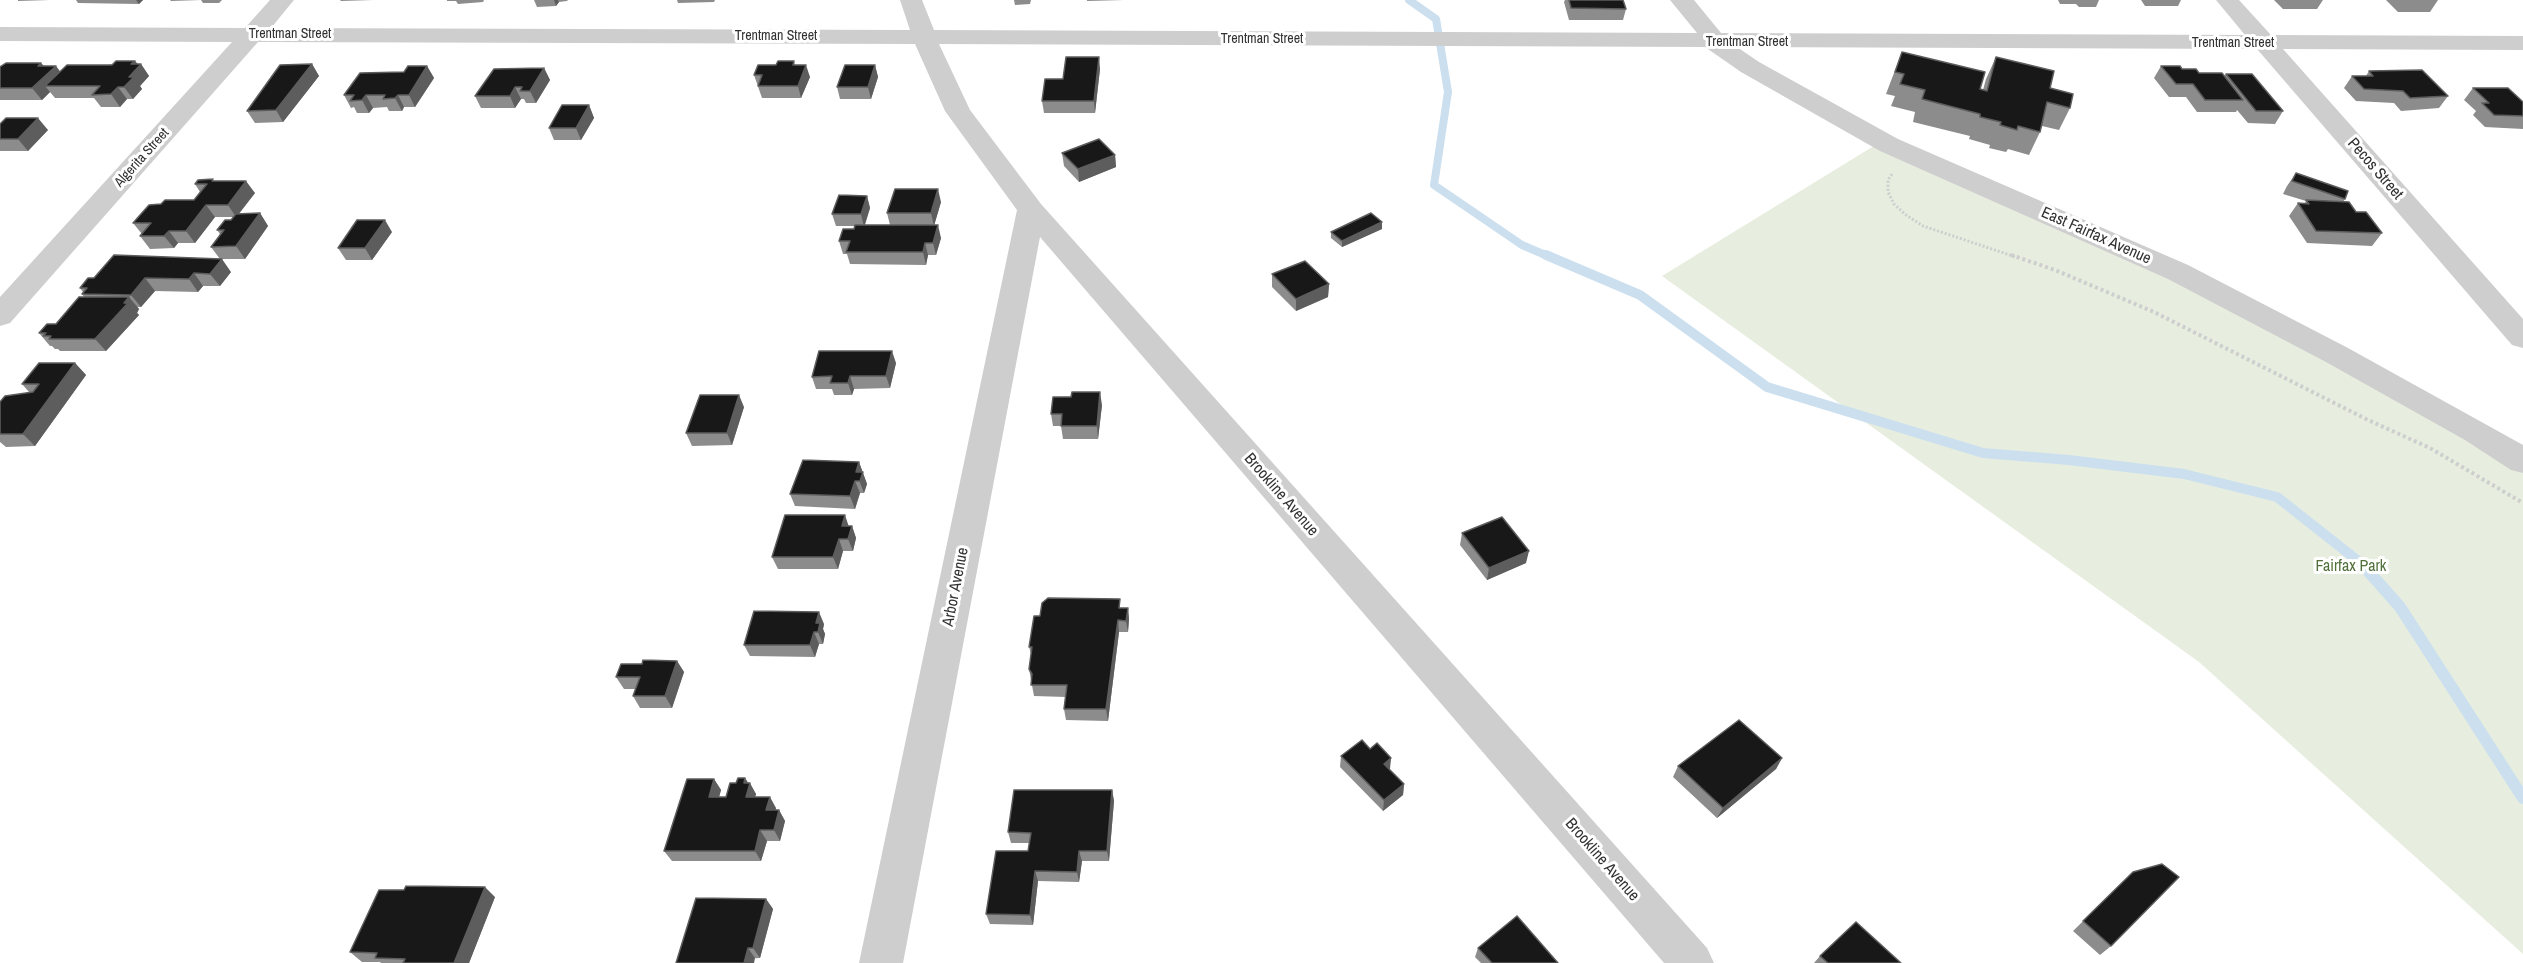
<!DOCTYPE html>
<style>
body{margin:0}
canvas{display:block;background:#fff}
</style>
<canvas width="2523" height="963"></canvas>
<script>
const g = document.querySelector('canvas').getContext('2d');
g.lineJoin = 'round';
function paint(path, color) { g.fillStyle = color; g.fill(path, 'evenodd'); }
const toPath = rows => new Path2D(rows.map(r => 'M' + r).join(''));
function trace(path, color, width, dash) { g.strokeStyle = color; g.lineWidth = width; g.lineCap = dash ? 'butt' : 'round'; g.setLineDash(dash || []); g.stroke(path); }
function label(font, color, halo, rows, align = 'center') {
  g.font = font + ' "Archivo Narrow",sans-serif'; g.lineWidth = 6; g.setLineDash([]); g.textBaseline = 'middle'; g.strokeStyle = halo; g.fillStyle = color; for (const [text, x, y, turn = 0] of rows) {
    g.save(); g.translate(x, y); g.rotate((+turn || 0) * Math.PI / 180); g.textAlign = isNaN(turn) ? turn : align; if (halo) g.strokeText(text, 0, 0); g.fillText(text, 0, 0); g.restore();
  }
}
paint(toPath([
 [1877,144,2239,305,2523,473,2523,954,2199,662,1662,276]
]), '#e7eedf');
trace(toPath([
 [1409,0,1436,19,1448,92,1434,185,1522,245,1550,257]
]), '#cbdfef', 8);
trace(toPath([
 [1546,255,1640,295,1767,387,1983,453,2069,460,2184,474,2277,497,2362,564,2370,573]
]), '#cbdfef', 10);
trace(toPath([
 [2369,572,2400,607,2523,798]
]), '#cbdfef', 12);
trace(toPath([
 [1892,174,1888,180,1888,192,1894,204,1906,215,1923,226,2016,257]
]), '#cecece', 3, [2, 2]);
trace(toPath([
 [2011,255,2055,270,2154,312,2368,420,2430,448,2523,503]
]), '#cecece', 4, [3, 3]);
paint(toPath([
 [270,0,294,0,271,28,910,30,900,0,922,0,934,30,1697,33,1670,0,1694,0,1721,33,2245,35,2216,0,2239,0,2271,35,2523,36,2523,50,2283,49,2523,319,2523,348,2512,345,2257,49,1737,47,1759,62,1898,139,2188,265,2348,348,2523,445,2523,473,2511,470,2465,440,2326,362,2168,279,1880,151,1741,72,1705,47,939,44,970,110,1041,204,1707,948,1714,963,1664,963,1040,237,903,963,859,963,1017,210,945,111,915,44,258,42,10,323,0,326,0,297,232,42,0,41,0,27,245,28,270,0]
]), '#cecece');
paint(toPath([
 [18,0,50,0,18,1],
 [76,0,143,0,139,4,78,3],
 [170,0,201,0,171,1],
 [201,0,222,0,219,3,203,3],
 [340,0,373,0,341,1],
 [447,0,484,0,483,2,458,4,456,1,447,1],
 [534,0,568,0,567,1,559,2,556,6,537,7],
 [677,0,715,0,714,2,678,3],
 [1014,0,1037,0,1031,0,1030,4,1015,5],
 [1087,0,1124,0,1087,1],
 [1565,0,1623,0,1626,9,1623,20,1569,20,1564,2],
 [2058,0,2099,0,2096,7,2079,7,2076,4,2060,4],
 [2141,0,2181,0,2178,6,2145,6],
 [2274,0,2323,0,2317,9,2283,9],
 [2386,0,2438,0,2430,12,2398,12],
 [1902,52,1983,90,1986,79,1996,57,2050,88,2070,108,2059,130,2042,126,2040,132,2029,155,2008,149,2006,152,1989,148,1990,145,1969,139,1970,136,1913,122,1915,112,1891,106,1895,96,1886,94],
 [135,61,138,64,141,64,149,76,140,86,142,89,133,99,127,99,120,107,101,107,94,98,55,98,50,92,42,100,0,100,0,67,41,63,44,66,56,66,60,72],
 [794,61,795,65,810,77,801,98,762,98,754,75,776,65],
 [312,64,319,76,283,122,255,123,247,111],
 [875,65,878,77,871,99,840,99,837,87],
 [427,66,434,78,415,107,404,107,402,111,389,111,387,107,373,108,369,113,357,113,354,107,351,108,344,95,404,72],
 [2161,66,2182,69,2199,73,2224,76,2226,74,2283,111,2275,124,2248,123,2237,110,2236,112,2197,112,2186,97,2169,97,2154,78],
 [544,68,550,80,536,103,526,103,524,99,521,99,515,108,481,108,475,96],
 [1100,69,1095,113,1044,113,1042,101,1063,79],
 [2369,71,2448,96,2439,108,2401,111,2394,103,2356,101,2344,88,2352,76,2366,76],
 [2473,88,2523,102,2523,129,2485,127,2473,115,2476,111,2464,100],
 [589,105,594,118,581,140,554,140,549,128],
 [0,124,48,130,28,151,0,151],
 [1062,153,1115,155,1116,167,1079,182,1064,166],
 [2296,173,2345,199,2343,202,2382,233,2372,246,2307,243,2289,216,2298,203,2304,204,2306,201,2283,194,2287,186],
 [215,181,255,193,239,214,260,213,268,226,245,259,220,259,211,247,220,234,217,230,231,220,233,217,215,217,195,243,178,243,174,248,150,249,140,236,142,234,133,223,161,204,194,200,200,192,195,184],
 [867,196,870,208,865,225,890,225,887,213,941,202,934,225,941,238,936,255,928,255,926,265,850,264,847,254,843,254,839,241,854,229,855,226,836,226,832,214],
 [1382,229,1342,247,1331,238,1331,232],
 [392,232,372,260,346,260,338,248],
 [231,272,220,286,203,286,198,292,155,291,141,307,137,307,139,309,137,313,139,315,106,351,60,351,58,349,55,349,52,346,50,346,39,333,56,324,84,297,82,294,83,292,80,288,88,278],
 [1272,274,1329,284,1328,297,1296,311,1272,287],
 [75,363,86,375,35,446,6,447,0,442,0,402,29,392,22,384],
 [896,363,890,388,854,389,852,395,834,395,832,389,816,389,812,377],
 [1102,405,1098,439,1063,439,1061,426,1053,426,1051,414],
 [744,407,732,445,692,446,686,433],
 [859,462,867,484,864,493,860,493,855,509,795,506,790,494],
 [852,526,856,538,853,551,843,551,838,569,778,569,772,557],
 [1462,533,1526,563,1487,580,1460,545],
 [1121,608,1128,608,1129,619,1128,632,1119,632,1108,721,1066,720,1064,709,1066,697,1034,696,1029,669,1031,654,1029,647,1040,616],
 [824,624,823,629,825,634,823,644,819,644,815,657,750,656,744,645],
 [677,661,684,672,672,708,640,708,633,696,635,689,624,689,616,677,642,664],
 [1370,749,1391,758,1389,769,1404,784,1403,795,1383,811,1340,767,1341,756],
 [1782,758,1776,769,1717,818,1673,777,1678,766],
 [745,778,756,794,755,797,776,808,775,810,779,810,785,821,780,841,767,841,761,861,672,861,664,851,714,779,721,790,719,797,726,797],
 [1112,790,1114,801,1109,861,1082,861,1079,882,1038,881,1033,925,990,924,986,914,1028,851,1029,843,1011,843,1008,832],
 [2133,872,2111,946,2100,955,2073,931],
 [495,897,469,963,381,963,380,962,362,962,350,952],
 [766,899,773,909,760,958,676,963],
 [1478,948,1558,963,1481,963,1475,957],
 [1820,956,1901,963,1814,963]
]), '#8c8c8c');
paint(toPath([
 [136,0,143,0,139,4],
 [554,0,558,0,559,2,556,6],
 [1099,57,1100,69,1095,113,1094,101],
 [135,61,139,66,141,64,149,76,140,86,142,89,133,99,124,87,129,77,131,64],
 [41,63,49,72,56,66,65,78,45,86,50,92,42,100,32,88,38,66],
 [312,64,319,76,283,122,276,110],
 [806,65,810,77,801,98,798,86],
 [875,65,878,77,871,99,868,87],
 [427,66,434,78,415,107,409,95],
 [544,68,550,80,536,103,530,91],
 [118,87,127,99,120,107,111,94],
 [515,87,521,99,515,108,510,96],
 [366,95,373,108,369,113,362,100],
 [398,95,404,107,402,111,395,98],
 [589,105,594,118,581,140,576,128],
 [38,118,48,130,28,151,18,139],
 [1115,155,1116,167,1079,182,1078,169],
 [246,181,255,193,236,217,228,205],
 [938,189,941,202,934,226,931,213],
 [867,196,870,208,864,227,861,214],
 [206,205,215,217,195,243,186,231],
 [260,213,268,226,245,259,236,246],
 [385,220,392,232,372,260,365,248],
 [1382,222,1382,229,1342,247,1342,241],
 [938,225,941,238,936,255,933,243],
 [169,231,178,243,174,248,164,236],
 [925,243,928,255,926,265,923,252],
 [222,259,231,272,220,286,210,274],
 [194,273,203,286,198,292,189,279],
 [145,278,155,291,141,307,131,295],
 [1329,284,1328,297,1296,311,1296,299],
 [129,297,139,309,137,313,139,315,106,351,95,339],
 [892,351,896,363,890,388,886,376],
 [75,363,86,375,35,446,23,434],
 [850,376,854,389,852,395,848,383],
 [1100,392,1102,405,1098,439,1097,426],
 [739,395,744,407,732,445,727,433],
 [859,462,867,484,864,493,856,472],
 [855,481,860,493,855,509,850,496],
 [845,515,849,527,842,526],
 [852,526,856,538,853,551,848,539],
 [839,539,843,551,838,569,833,557],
 [1529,551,1526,563,1487,580,1489,568],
 [1128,608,1129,619,1128,632,1126,621],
 [819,612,824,624,823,629,825,634,823,644,818,632,816,623],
 [1118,620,1119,632,1108,721,1106,709],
 [814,632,819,644,815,657,810,645],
 [677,661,684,672,672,708,665,696],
 [1391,758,1390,769,1382,775,1384,764],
 [1782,758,1776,769,1717,818,1723,808],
 [745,778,749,785,750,783,756,794,752,808,746,797,744,783],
 [714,779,721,790,716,808,709,797],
 [1404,784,1403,795,1383,811,1384,800],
 [1112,790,1114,801,1109,861,1107,851],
 [770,797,776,808,772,821,766,810],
 [779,810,785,821,780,841,774,830],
 [760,830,767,841,761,861,755,851],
 [1079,851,1082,861,1079,882,1077,872],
 [1035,871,1038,881,1033,925,1030,915],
 [485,887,495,897,469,963,454,963],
 [766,899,773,909,760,958,753,948],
 [748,948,755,958,754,963,744,963]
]), '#5d5d5d');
const building = toPath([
 [1569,0,1623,0,1626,9,1571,8,1569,0],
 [1902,52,1985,72,1980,89,1987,91,1996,57,2054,71,2050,88,2073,94,2070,108,2047,102,2040,132,2018,126,2017,130,2000,125,2001,122,1980,117,1980,114,1922,99,1925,90,1900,84,1904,74,1895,72,1902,52],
 [1066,57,1099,57,1094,101,1042,101,1045,79,1063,79,1066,57],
 [116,61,135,61,131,64,141,64,129,77,134,77,124,87,118,87,111,94,92,95,100,86,45,86,67,65,112,65,116,61],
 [778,61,794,61,793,65,806,65,798,86,758,86,762,75,754,75,758,65,776,65,778,61],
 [6,63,41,63,38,66,56,66,32,88,0,88,0,67,6,63],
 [312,64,276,110,247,111,280,65,312,64],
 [845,65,875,65,868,87,837,87,845,65],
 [408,66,427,66,409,95,398,95,395,98,383,99,385,95,366,95,362,100,350,101,354,95,344,95,360,73,404,72,408,66],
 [2161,66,2180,66,2182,69,2196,69,2199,73,2222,73,2243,100,2205,100,2193,84,2176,84,2161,66],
 [544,68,530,91,520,91,522,87,515,87,510,96,475,96,494,69,544,68],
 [2422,70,2448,96,2410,98,2403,91,2364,89,2352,76,2373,76,2369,71,2422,70],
 [2226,74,2252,74,2283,111,2256,111,2226,74],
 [2473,88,2508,88,2523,102,2523,116,2494,115,2482,103,2489,103,2473,88],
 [562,105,589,105,576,128,549,128,562,105],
 [6,118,38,118,18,139,0,139,0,124,6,118],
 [1099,139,1115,155,1078,169,1062,153,1099,139],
 [2296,173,2348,191,2345,199,2292,181,2296,173],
 [213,179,212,181,246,181,228,205,206,205,186,231,169,231,164,236,140,236,151,223,133,223,149,205,161,204,165,200,194,200,207,184,195,184,198,180,213,179],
 [895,189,938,189,931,213,887,213,895,189],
 [839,195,867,196,861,214,832,214,839,195],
 [2306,200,2349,202,2356,212,2366,212,2382,233,2316,231,2298,203,2309,204,2306,200],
 [260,213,236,246,211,247,224,230,217,230,225,220,231,220,236,214,260,213],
 [1371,213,1382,222,1342,241,1331,232,1371,213],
 [357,220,385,220,365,248,338,248,357,220],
 [855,225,938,225,933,243,925,243,923,252,846,252,850,241,839,241,843,229,854,229,855,225],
 [114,255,222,259,210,274,194,273,189,279,145,278,131,295,82,294,87,288,80,288,88,278,94,278,114,255],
 [1305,261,1329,284,1296,299,1272,274,1305,261],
 [79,297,129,297,124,303,128,303,95,339,49,339,51,336,43,336,46,333,39,333,47,324,56,324,79,297],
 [819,351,892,351,886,376,850,376,848,383,830,383,832,376,812,377,819,351],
 [39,363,75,363,23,434,0,434,0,402,5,396,33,392,39,384,22,384,39,363],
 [1072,392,1100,392,1097,426,1061,426,1062,414,1051,414,1053,397,1071,397,1072,392],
 [700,395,739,395,727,433,686,433,700,395],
 [803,460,859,462,856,472,863,472,860,481,855,481,850,496,790,494,803,460],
 [785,515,845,515,842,526,852,526,848,539,839,539,833,557,772,557,785,515],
 [1502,517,1529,551,1489,568,1462,533,1502,517],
 [1048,598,1120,599,1119,608,1128,608,1126,621,1118,620,1106,709,1064,709,1067,685,1031,685,1032,674,1029,669,1032,647,1029,647,1034,616,1040,616,1042,603,1048,598],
 [754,611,819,612,816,623,820,623,818,632,814,632,810,645,744,645,754,611],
 [643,660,677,661,665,696,633,696,640,677,616,677,621,664,642,664,643,660],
 [1739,720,1782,758,1723,808,1678,766,1739,720],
 [1362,740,1370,749,1377,743,1391,758,1384,764,1404,784,1384,800,1341,756,1362,740],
 [738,778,745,778,744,783,750,783,746,797,770,797,766,810,779,810,774,830,760,830,755,851,664,851,687,779,714,779,709,797,726,797,730,783,736,783,738,778],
 [1014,790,1112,790,1107,851,1079,851,1077,872,1035,871,1030,915,986,914,996,851,1028,851,1031,833,1008,832,1014,790],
 [2162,864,2179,877,2111,946,2083,921,2133,872,2162,864],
 [406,886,485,887,454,963,403,963,405,959,375,958,377,953,350,952,379,890,404,890,406,886],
 [696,898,766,899,753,948,748,948,744,963,676,963,696,898],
 [1517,916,1558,963,1492,963,1478,948,1517,916],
 [1856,922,1901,963,1828,963,1820,956,1856,922]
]);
paint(building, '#181818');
trace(building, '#5d5d5d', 1.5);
label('14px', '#313131', '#fff', [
 ["Trentman Street",290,34],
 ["Trentman Street",776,36],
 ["Trentman Street",1262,39],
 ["Trentman Street",1747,42],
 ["Trentman Street",2233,43],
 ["Algerita Street",142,158,-48]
]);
label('16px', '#313131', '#fff', [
 ["Pecos Street",2375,169,49],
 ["East Fairfax Avenue",2096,236,24],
 ["Brookline Avenue",1281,495,49],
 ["Arbor Avenue",956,587,-79],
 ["Brookline Avenue",1602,860,49]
]);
label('16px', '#51703c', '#fff', [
 ["Fairfax Park",2351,567]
]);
</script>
